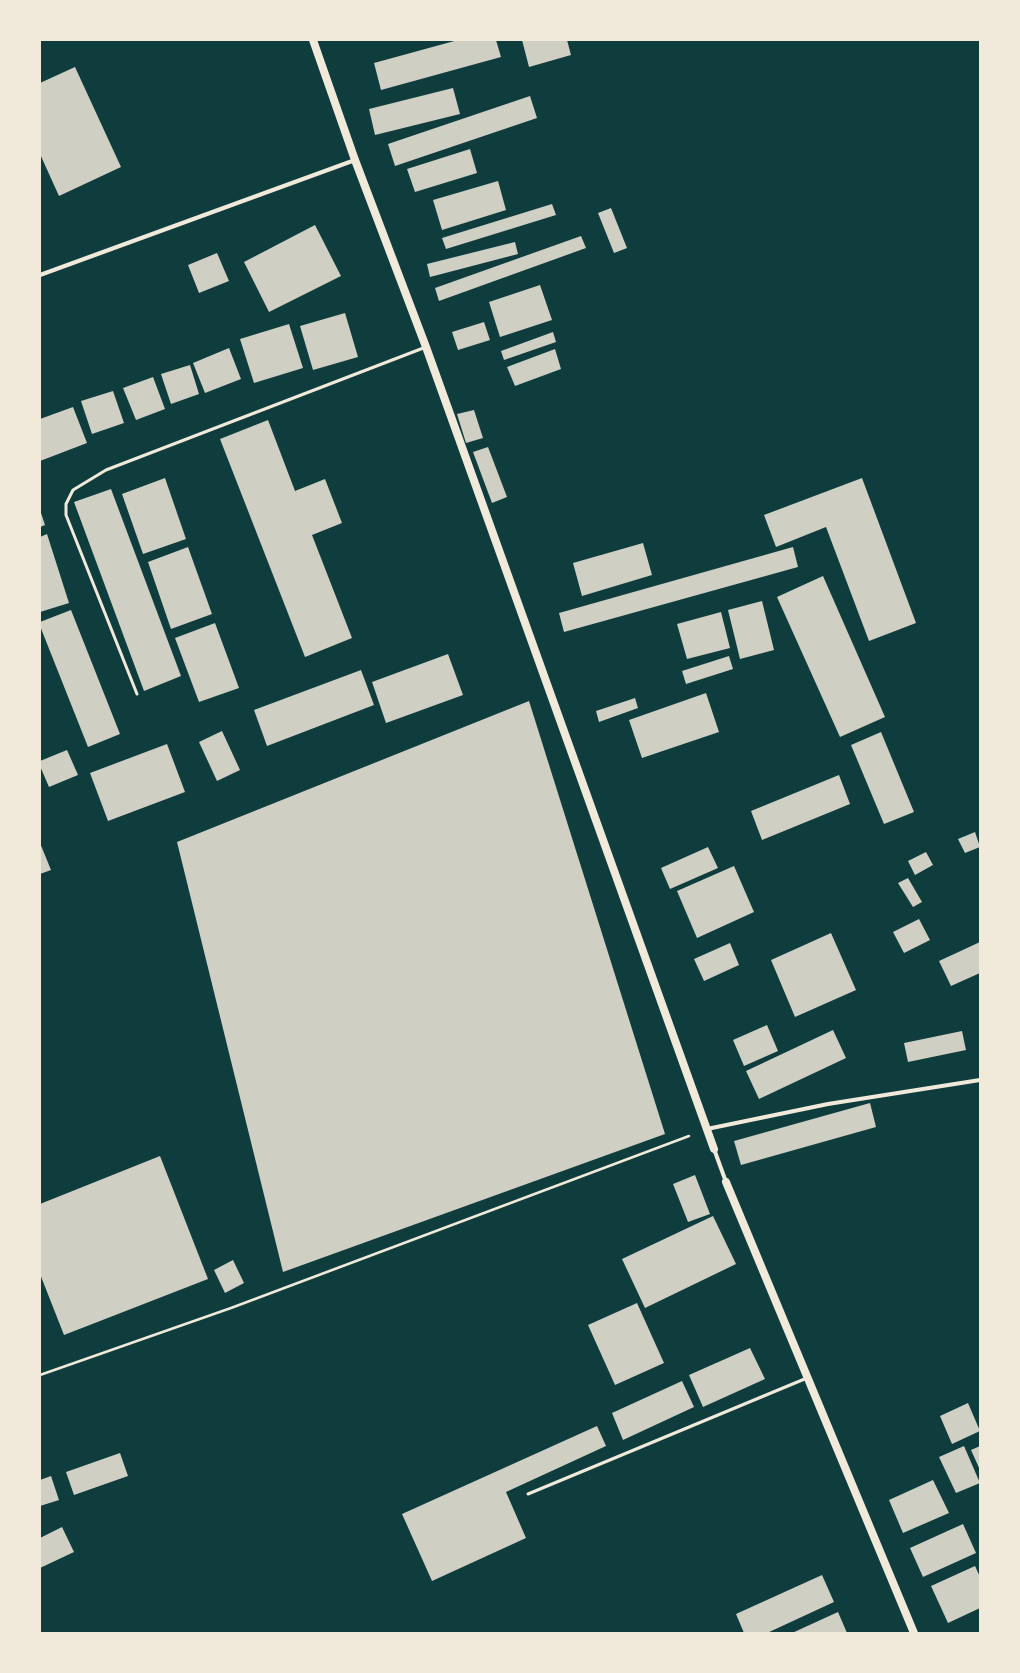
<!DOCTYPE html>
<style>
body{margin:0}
#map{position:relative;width:1020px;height:1673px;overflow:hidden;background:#0f3d3e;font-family:"Roboto Serif",serif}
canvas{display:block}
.frame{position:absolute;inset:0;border:41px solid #f1e9da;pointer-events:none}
</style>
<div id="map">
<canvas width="1020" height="1673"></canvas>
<div class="frame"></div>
</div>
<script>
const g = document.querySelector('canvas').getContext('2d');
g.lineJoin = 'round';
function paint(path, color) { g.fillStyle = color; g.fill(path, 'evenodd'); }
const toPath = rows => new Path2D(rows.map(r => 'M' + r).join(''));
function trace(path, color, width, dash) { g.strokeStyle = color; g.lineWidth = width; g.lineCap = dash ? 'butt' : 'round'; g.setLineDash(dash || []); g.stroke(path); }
paint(toPath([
 [458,40,496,40,501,57,381,90,374,63],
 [522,40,567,40,571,55,529,67],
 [75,67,121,167,59,196,40,154,40,83],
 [453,88,460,114,375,135,369,109],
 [530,96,537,118,395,166,388,144],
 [470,149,477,173,415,192,407,169],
 [498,181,506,210,442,230,433,200],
 [552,204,556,215,446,249,442,238],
 [611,208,627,248,614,253,598,213],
 [315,225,341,276,269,312,244,262],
 [581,236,586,248,439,301,435,288],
 [515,242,518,254,430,277,427,264],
 [217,253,229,281,199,293,188,265],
 [540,285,552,320,500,337,489,302],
 [345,313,358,357,313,370,300,326],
 [484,322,490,340,458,350,452,332],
 [289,324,303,368,254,383,240,339],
 [553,332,556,342,504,360,501,351],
 [229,348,241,379,205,393,193,363],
 [555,349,561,369,515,386,507,367],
 [190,365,199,394,171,404,161,374],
 [153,377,165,409,136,420,123,388],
 [113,391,124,423,92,434,81,401],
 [73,407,87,443,40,461,40,419],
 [474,410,483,438,466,443,457,414],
 [268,420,295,491,325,479,342,523,312,535,352,638,305,657,220,439],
 [488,447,507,497,492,503,473,452],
 [165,478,186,539,143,554,122,494],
 [862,478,916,623,869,641,826,527,776,547,764,515],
 [111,489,181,676,144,691,74,502],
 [40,510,45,525,40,527],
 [47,534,69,603,40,612,40,537],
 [643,543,652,575,582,596,573,563],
 [188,547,212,614,171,629,148,562],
 [793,547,798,567,564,632,559,613],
 [823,576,885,717,840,737,777,597],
 [762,601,774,650,740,659,728,610],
 [71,610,120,734,88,747,40,626,40,622],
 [721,612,730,648,687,659,677,624],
 [215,623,239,688,199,702,175,638],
 [448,654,463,695,386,723,372,682],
 [729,656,733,669,686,684,682,671],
 [361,670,374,705,267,746,254,710],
 [706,693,719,732,642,758,629,720],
 [635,698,638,708,599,722,596,711],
 [529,701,665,1134,283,1272,177,842],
 [222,731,240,770,217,781,199,742],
 [881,732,914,812,884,824,851,745],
 [167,744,185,792,108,821,90,773],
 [67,750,78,775,49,787,40,766,40,761],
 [839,775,850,804,762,840,751,811],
 [975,832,980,847,965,853,958,839],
 [40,843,51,870,40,874],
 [708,847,718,868,670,889,661,868],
 [926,852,933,865,915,875,908,861],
 [734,866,754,912,697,938,677,891],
 [908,878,922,902,913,907,898,883],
 [919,919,930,940,904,953,893,932],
 [831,933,856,990,795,1017,771,960],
 [980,942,980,973,951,986,939,961],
 [730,943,739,965,704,981,694,959],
 [767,1025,778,1051,744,1066,733,1040],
 [833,1030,846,1058,759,1099,746,1071],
 [962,1031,966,1050,908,1062,904,1043],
 [870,1103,876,1127,741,1165,734,1141],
 [160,1156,208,1279,64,1335,40,1274,40,1204],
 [695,1175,710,1214,688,1222,673,1184],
 [713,1216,736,1264,645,1308,622,1259],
 [233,1260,244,1283,225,1293,214,1270],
 [637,1303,664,1363,615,1385,588,1325],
 [750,1348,765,1379,703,1407,689,1375],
 [682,1381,694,1407,623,1440,612,1413],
 [968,1403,980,1431,952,1444,940,1416],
 [597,1426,606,1446,506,1492,526,1538,432,1581,402,1514],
 [964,1446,980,1483,956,1493,939,1457],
 [980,1446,980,1470,971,1450],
 [120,1453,128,1476,74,1495,66,1472],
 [51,1476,59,1500,40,1506,40,1480],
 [933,1480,949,1513,903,1533,889,1500],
 [963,1524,976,1553,923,1577,910,1548],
 [62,1527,74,1552,40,1568,40,1538],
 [975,1566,980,1577,980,1608,948,1623,931,1586],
 [822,1575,834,1602,767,1633,744,1633,736,1614],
 [838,1612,847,1633,792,1633]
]), '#cfcfc3');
trace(toPath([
 [40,1375,231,1308,689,1136]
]), '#f1e9da', 2.5);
trace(toPath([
 [137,694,66,515,66,504,73,490,106,470,426,347],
 [528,1494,807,1378]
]), '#f1e9da', 3);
trace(toPath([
 [40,275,355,160],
 [707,1129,828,1104,980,1080],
 [714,1149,726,1182]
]), '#f1e9da', 4);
trace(toPath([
 [313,40,355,160,426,347,714,1149],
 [726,1182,914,1633]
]), '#f1e9da', 8);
</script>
